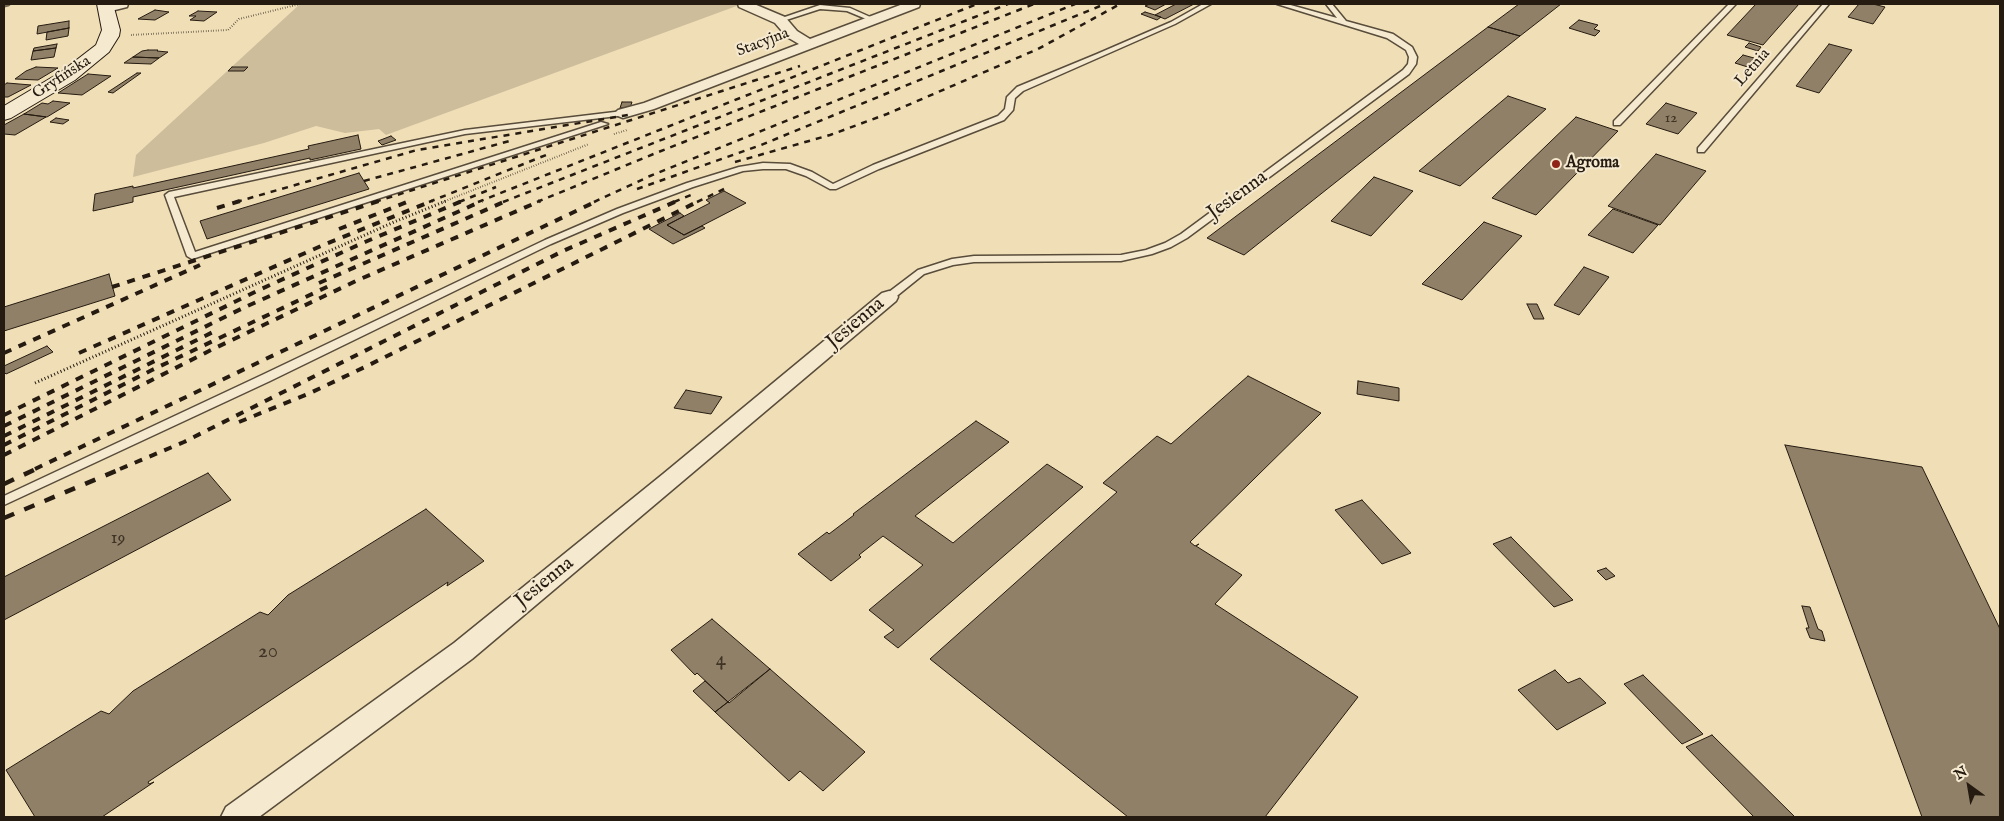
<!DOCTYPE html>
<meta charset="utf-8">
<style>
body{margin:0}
#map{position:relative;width:2004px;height:821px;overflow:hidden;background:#f0deb7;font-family:"IM FELL English",serif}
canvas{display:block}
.frame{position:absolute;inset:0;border:5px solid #251b10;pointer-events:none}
.north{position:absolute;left:1944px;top:761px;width:50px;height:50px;-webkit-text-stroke:4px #f5ead0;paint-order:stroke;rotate:328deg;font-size:14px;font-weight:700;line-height:20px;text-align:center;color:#251b10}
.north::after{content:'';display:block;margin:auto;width:18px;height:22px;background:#251b10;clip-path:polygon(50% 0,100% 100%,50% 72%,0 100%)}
</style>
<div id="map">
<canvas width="2004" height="821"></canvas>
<div class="frame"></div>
<div class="north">N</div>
</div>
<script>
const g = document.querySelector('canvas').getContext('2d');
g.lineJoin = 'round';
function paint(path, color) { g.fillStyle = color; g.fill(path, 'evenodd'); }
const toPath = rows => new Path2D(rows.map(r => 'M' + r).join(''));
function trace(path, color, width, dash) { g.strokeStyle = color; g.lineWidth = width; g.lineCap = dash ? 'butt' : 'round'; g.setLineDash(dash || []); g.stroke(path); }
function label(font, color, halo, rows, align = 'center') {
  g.font = font + ' "IM FELL English",serif'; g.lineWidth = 4; g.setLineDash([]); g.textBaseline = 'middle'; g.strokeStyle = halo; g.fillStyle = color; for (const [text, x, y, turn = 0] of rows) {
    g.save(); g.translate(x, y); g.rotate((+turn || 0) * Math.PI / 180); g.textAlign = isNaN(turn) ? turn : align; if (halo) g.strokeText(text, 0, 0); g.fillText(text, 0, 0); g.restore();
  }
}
paint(toPath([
 [300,4,742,4,386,135,379,129,345,133,316,126,264,143,133,177,136,155]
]), '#cdbd9b');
trace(toPath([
 [4,5,8,4]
]), '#756852', 5);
const building = toPath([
 [1150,4,1166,4,1155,10,1145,6,1150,4],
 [1176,4,1194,4,1165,19,1155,15,1176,4],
 [1519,4,1561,4,1520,36,1488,27,1519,4],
 [1756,4,1799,4,1763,45,1727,35,1756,4],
 [1859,4,1873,4,1885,7,1873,24,1848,17,1859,4],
 [155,10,169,12,155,20,138,19,155,10],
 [198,11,217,12,204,21,190,20,196,16,189,16,198,11],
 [1145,12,1155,15,1161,17,1157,20,1141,14,1145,12],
 [1579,20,1598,25,1594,29,1600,31,1595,36,1569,28,1579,20],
 [69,21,69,28,37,34,38,26,69,21],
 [1488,27,1520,36,1244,255,1207,238,1488,27],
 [69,28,68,36,46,40,47,32,69,28],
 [1749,43,1761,47,1758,51,1745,47,1749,43],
 [57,44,56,48,33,51,34,48,57,44],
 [1829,44,1852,50,1819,93,1796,86,1829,44],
 [56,48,54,57,31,60,33,51,56,48],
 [148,50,158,50,157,51,168,52,159,58,133,57,142,51,148,50],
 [1743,55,1754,58,1753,60,1761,62,1754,69,1735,63,1743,55],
 [133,57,159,58,151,64,124,63,133,57],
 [36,67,58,68,38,80,15,79,26,71,36,67],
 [232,67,248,67,244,71,228,71,232,67],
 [137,73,141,73,113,93,108,92,137,73],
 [88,74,111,76,82,95,58,93,88,74],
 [7,83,31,85,8,97,4,97,4,85,7,83],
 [1508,96,1546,109,1460,186,1419,171,1508,96],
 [53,101,70,103,47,117,24,114,42,103,48,104,53,101],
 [622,102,632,102,630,108,620,108,622,102],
 [1666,103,1697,113,1678,134,1646,124,1666,103],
 [24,114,46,117,15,135,4,134,4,125,24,114],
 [1576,117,1618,131,1536,215,1492,198,1576,117],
 [56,118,69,120,63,124,50,122,56,118],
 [358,135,361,149,310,160,310,158,133,197,133,202,93,211,95,194,133,186,133,188,309,149,308,146,358,135],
 [391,136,396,140,382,145,378,141,391,136],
 [1656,154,1706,171,1660,225,1608,206,1656,154],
 [359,173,369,189,207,239,200,221,359,173],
 [1374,177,1413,191,1371,236,1331,221,1374,177],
 [724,191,746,203,684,235,667,225,710,203,706,200,724,191],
 [1613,209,1658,225,1633,253,1588,235,1613,209],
 [680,213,684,216,667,225,684,235,702,226,705,228,673,244,649,229,680,213],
 [1484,222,1522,236,1462,300,1422,284,1484,222],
 [1584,267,1609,277,1579,315,1554,305,1584,267],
 [109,274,115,296,4,331,4,307,109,274],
 [1527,304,1537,304,1544,319,1534,319,1527,304],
 [47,346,53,352,6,374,4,372,4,366,47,346],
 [1248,376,1321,413,1190,542,1195,546,1199,544,1196,546,1242,575,1215,604,1358,697,1265,817,1128,817,930,659,1117,492,1103,483,1157,436,1171,444,1248,376],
 [1358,381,1399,388,1399,401,1357,394,1358,381],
 [686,390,722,397,711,414,674,408,686,390],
 [976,421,1009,442,915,516,953,543,1047,464,1083,487,898,648,884,637,894,630,869,610,923,565,883,536,859,555,861,557,831,581,798,554,827,532,829,534,854,515,853,514,976,421],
 [1785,445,1922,467,2000,629,2000,817,1922,817,1785,445],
 [208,473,231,500,4,620,4,577,208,473],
 [1362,500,1411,553,1382,564,1335,510,1362,500],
 [426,509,484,561,447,586,448,582,148,782,149,784,154,782,102,817,35,817,6,770,101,711,109,714,133,691,260,612,268,615,288,595,426,509],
 [1511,537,1573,600,1554,607,1493,544,1511,537],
 [1606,568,1615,576,1606,580,1597,571,1606,568],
 [1802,606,1810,607,1818,629,1822,631,1825,641,1810,638,1806,628,1809,628,1802,606],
 [712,619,770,669,729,703,697,673,695,675,671,650,712,619],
 [770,669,865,752,823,791,800,771,789,781,715,712,770,669],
 [1555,670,1568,683,1580,678,1606,703,1557,730,1518,690,1555,670],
 [1643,675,1703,734,1682,744,1624,684,1643,675],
 [705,681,728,702,715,712,693,691,705,681],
 [1712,735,1795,817,1754,817,1686,747,1712,735]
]);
paint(building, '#8f8067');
trace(building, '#251b10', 1);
const lane = toPath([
 [1203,4,1211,4,1175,24,1023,91,1015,98,1013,110,1004,120,879,169,836,189,830,189,806,176,786,169,763,169,743,171,693,187,623,213,551,244,270,381,4,505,4,496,262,375,545,240,617,209,687,183,739,167,763,163,790,164,812,172,833,184,873,165,998,116,1005,109,1007,97,1017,87,1097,54,1171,22,1203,4],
 [1277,4,1287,4,1337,18,1326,4,1332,4,1346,21,1393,34,1412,47,1417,57,1416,64,1409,74,1187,238,1171,247,1152,254,1121,261,974,262,953,265,924,274,893,299,885,299,884,297,885,295,918,270,952,259,974,256,1121,255,1146,250,1165,243,1181,234,1403,70,1408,64,1409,57,1406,50,1387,38,1277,4],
 [1729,4,1736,4,1620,125,1614,125,1614,121,1729,4],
 [1823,4,1829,4,1704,152,1698,152,1698,148,1823,4],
 [820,5,850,8,877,20,871,21,847,11,820,9,780,22,776,20,820,5],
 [623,111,626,111,626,115,465,134,174,197,195,252,601,122,608,124,192,259,187,256,165,195,169,192,465,130,623,111]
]);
const street = toPath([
 [107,4,128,4,127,7,111,11,101,11,99,8,101,5,107,4],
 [738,4,754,4,785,17,797,31,810,39,903,4,920,4,919,7,654,109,623,118,618,116,615,113,618,110,644,103,799,44,787,37,775,23,739,7,738,4],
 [889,291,896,293,898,297,896,301,472,659,259,817,221,817,226,807,454,643,663,474,882,293,889,291]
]);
const secondary = toPath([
 [97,4,113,4,120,30,119,36,109,52,75,80,11,118,4,120,4,106,61,72,96,45,102,30,97,4]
]);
trace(lane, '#584c3a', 3);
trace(street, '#584c3a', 3);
trace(secondary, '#251b10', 2);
trace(toPath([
 [131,35,228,30,239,19,300,4],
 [614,134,627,130],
 [443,202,589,144]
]), '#251b10', 2, [0.5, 2]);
trace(toPath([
 [35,383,394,222,446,201]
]), '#251b10', 3, [1, 2.5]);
paint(lane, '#f5ead0');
paint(street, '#f5ead0');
paint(secondary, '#f5ead0');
trace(toPath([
 [735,162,830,135,887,114,1038,49,1120,4],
 [364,181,513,140],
 [637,189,761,145,1105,4],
 [236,202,417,150,628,115],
 [375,202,800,66],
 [429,202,551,153],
 [459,202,496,187],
 [478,202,977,4],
 [503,202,1008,4],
 [537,202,656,153,1034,4],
 [594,202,650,176,1075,4],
 [674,202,691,195],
 [697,202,724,189]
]), '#251b10', 2.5, [6, 6]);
trace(toPath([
 [217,208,240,201],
 [339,229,407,202],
 [319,283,506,201],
 [112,287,379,201],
 [4,353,200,265],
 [79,353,321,246,432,201],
 [4,415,259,290,365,242,462,201],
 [239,422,308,394,369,365,699,201],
 [4,426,243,308,482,201],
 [4,436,217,330],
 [4,445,152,370,331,285],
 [4,455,211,350,358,280,540,201],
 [35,469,597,201],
 [120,469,184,442,563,251,677,201]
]), '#251b10', 4, [8, 8]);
trace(toPath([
 [4,484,38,468],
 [4,518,123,468]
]), '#251b10', 4.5, [11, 11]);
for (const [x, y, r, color] of [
 [1556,164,5,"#8f2418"]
]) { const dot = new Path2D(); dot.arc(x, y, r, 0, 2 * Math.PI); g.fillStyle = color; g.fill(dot); trace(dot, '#f5ead0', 2); }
label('15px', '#403426', null, [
 ["12",1671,119]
]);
label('16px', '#251b10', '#f5ead0', [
 ["Stacyjna",763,43,-21],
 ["Letnia",1753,68,-49],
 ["Gryfińska",62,78,-33]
]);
label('bold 16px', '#251b10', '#f5ead0', [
 ["Agroma",1566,164]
], 'left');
label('18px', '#403426', null, [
 ["19",118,539]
]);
label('20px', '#251b10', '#f5ead0', [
 ["Jesienna",1238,196,-36],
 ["Jesienna",856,324,-40],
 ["Jesienna",545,583,-39]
]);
label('21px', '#403426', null, [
 ["20",268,653],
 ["4",721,661]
]);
</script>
